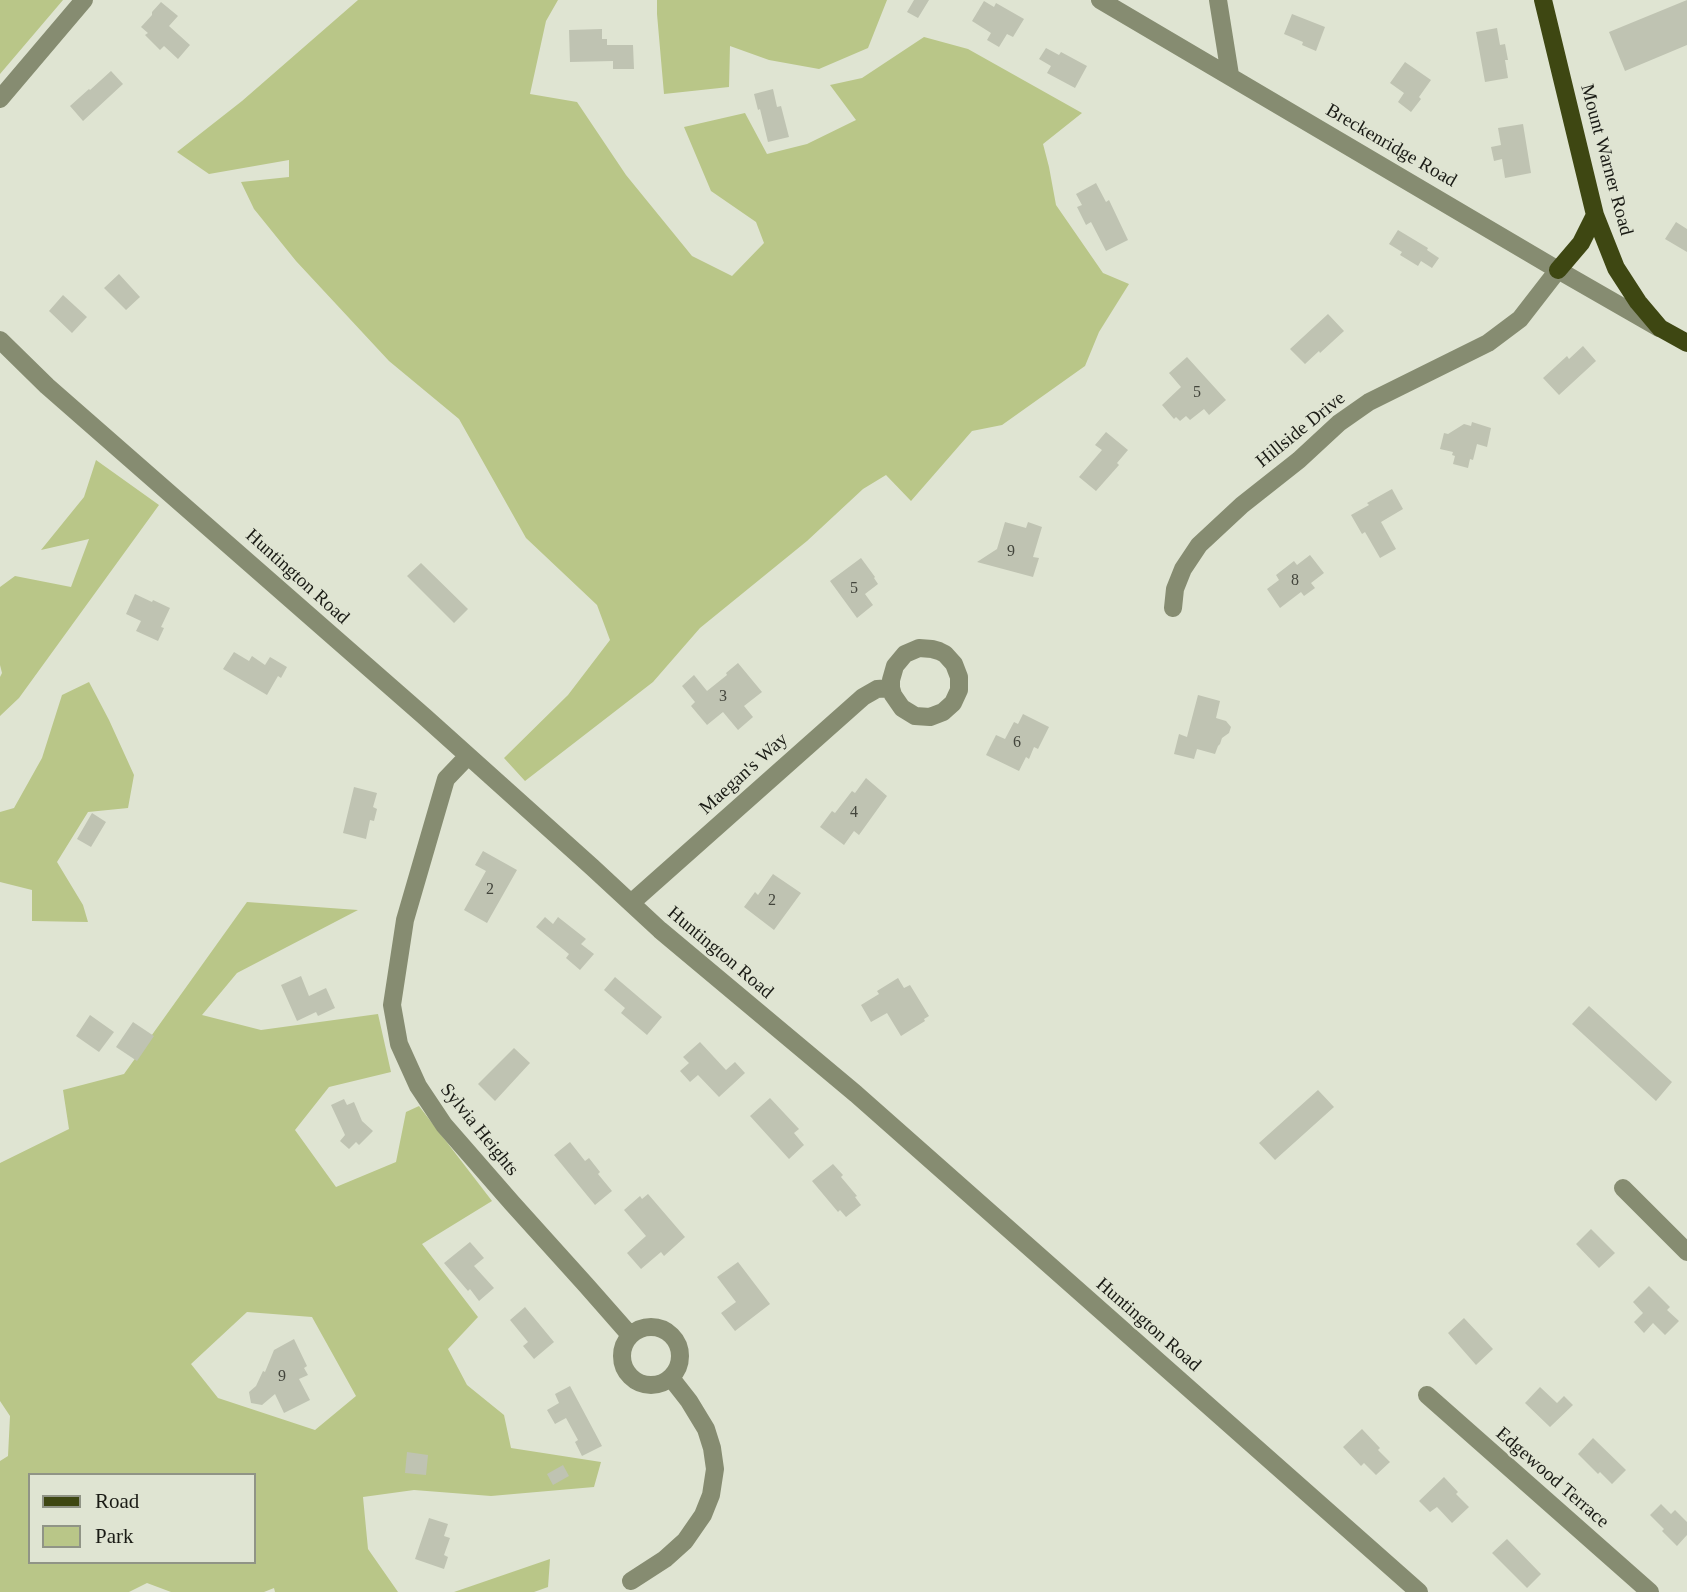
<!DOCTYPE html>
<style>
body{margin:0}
#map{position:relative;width:1687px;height:1592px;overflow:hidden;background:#dfe4d2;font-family:"Times New Roman",serif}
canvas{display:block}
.legend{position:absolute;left:28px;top:1473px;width:228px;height:91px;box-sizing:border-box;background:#dfe4d2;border:2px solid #909486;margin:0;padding:9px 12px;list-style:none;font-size:21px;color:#1a1b15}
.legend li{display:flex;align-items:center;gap:14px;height:35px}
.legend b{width:35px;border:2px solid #909486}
</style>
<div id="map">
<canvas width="1687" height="1592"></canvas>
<ul class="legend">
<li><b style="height:9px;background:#3e4712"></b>Road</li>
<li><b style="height:19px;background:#b9c688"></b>Park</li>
</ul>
</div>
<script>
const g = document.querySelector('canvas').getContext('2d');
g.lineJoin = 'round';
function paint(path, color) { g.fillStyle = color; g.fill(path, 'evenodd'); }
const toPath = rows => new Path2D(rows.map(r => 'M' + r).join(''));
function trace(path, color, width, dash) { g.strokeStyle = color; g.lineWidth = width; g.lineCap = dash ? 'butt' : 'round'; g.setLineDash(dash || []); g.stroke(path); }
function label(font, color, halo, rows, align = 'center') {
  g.font = font + ' "Times New Roman",serif'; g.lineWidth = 5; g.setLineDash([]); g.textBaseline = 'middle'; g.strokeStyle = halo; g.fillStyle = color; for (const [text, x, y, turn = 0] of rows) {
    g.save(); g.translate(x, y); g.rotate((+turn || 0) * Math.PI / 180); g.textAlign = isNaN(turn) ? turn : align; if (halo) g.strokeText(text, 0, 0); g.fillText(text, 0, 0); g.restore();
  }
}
paint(toPath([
 [0,0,63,0,0,74],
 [358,0,558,0,546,21,530,94,577,102,626,175,692,256,732,276,764,243,756,222,711,191,684,127,745,113,767,154,807,144,856,120,830,85,862,78,924,37,968,49,1082,113,1043,144,1049,167,1056,205,1103,273,1129,284,1099,332,1085,366,1002,425,972,431,911,501,886,475,863,489,807,541,700,628,653,682,525,781,504,758,568,695,610,640,597,605,526,538,459,419,389,361,296,261,254,209,241,182,289,177,289,160,209,174,177,152,242,101],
 [657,0,887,0,868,48,819,69,769,60,730,46,729,87,664,94,657,14],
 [96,460,159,505,19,698,0,716,0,677,2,673,0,665,0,587,15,576,71,587,89,539,41,550,84,497],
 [89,682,109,720,134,775,128,808,88,812,57,862,83,905,88,922,32,921,32,890,0,882,0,812,14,808,42,758,62,695],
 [247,902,358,910,237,973,202,1015,261,1030,378,1014,391,1072,329,1087,295,1130,336,1187,396,1162,406,1112,419,1106,492,1201,422,1244,478,1317,448,1349,467,1385,504,1415,511,1448,601,1462,594,1487,491,1496,414,1490,363,1497,368,1549,398,1592,275,1592,274,1588,264,1592,171,1592,147,1583,129,1592,0,1592,0,1461,8,1456,10,1416,0,1401,0,1163,69,1129,63,1090,124,1074],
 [247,1312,312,1317,356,1396,315,1430,218,1398,191,1364],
 [30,1475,254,1475,254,1562,30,1562],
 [550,1559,548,1587,534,1592,454,1592]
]), '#b9c688');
paint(toPath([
 [914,0,929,0,918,18,907,12],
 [1687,0,1687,45,1625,71,1609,32],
 [984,1,994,7,996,3,1024,19,1013,37,1007,34,999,47,987,40,991,33,972,21],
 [161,2,178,16,169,26,190,45,178,59,164,46,160,50,145,35,148,33,141,27,152,15,152,12],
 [1292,14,1325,27,1316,51,1302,45,1303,42,1284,34],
 [1497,28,1500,45,1505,44,1508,60,1505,60,1508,78,1485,82,1476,32],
 [602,29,602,39,607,39,607,45,633,45,634,69,613,69,613,61,570,62,569,30],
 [1046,48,1059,55,1061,52,1087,66,1075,88,1047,73,1051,66,1039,59],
 [1405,62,1431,80,1419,97,1421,99,1411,112,1398,102,1404,93,1390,83],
 [111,71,123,84,83,121,70,106,89,89,90,90],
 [773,89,777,107,781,106,789,137,768,142,760,109,758,110,754,94],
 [1523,124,1531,173,1505,178,1502,159,1494,161,1491,147,1501,145,1498,128],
 [1096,183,1106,202,1109,200,1128,240,1106,251,1091,222,1086,225,1077,207,1082,205,1076,194],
 [1676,222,1687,229,1687,252,1665,239],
 [1398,230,1428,248,1427,250,1439,258,1432,268,1421,261,1418,266,1400,255,1402,252,1389,244],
 [119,274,140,297,126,310,104,288],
 [63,295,87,317,72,333,49,311],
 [1328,314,1344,331,1320,353,1319,351,1305,364,1290,349],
 [1583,346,1596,361,1559,395,1543,378,1567,356,1569,359],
 [1187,357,1226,400,1209,415,1204,409,1190,420,1186,416,1180,421,1176,417,1174,419,1162,405,1181,387,1169,373],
 [1472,422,1491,428,1487,447,1477,444,1473,460,1470,459,1468,468,1453,464,1455,456,1452,455,1453,452,1440,449,1444,433,1448,434,1464,424,1471,426],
 [1106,432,1128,450,1117,463,1119,465,1096,491,1079,477,1102,450,1095,445],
 [1392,489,1403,509,1381,522,1396,549,1380,558,1365,532,1362,534,1351,515,1369,505,1367,503],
 [1005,522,1026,528,1028,522,1042,527,1033,557,1039,558,1033,577,977,562,997,549],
 [1310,555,1324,573,1311,583,1315,588,1304,596,1301,592,1280,608,1267,589,1279,580,1276,575,1294,561,1297,565],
 [861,558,875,577,874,578,878,584,865,594,873,605,857,618,830,581],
 [421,563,468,609,454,623,407,576],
 [135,594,152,602,153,600,170,608,161,627,164,628,158,641,136,631,141,621,126,614],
 [234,652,249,661,252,656,265,665,270,657,287,667,281,678,278,676,267,695,223,669],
 [738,663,762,692,744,706,753,717,738,730,723,712,707,725,691,706,695,702,682,686,694,675,707,691,727,675,726,673],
 [1198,695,1220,701,1216,718,1226,721,1231,727,1229,733,1222,738,1220,744,1218,746,1215,754,1197,749,1194,759,1174,754,1179,734,1187,737],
 [1023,714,1049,727,1038,749,1034,747,1029,759,1026,757,1019,771,986,755,996,735,1005,739,1014,722,1018,724],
 [866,778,887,796,859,835,854,831,844,845,820,827,832,811,835,813,852,791,855,793],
 [354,787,377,793,373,807,377,809,374,821,370,820,366,839,343,833],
 [92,813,106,822,91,847,77,839],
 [483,851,517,870,487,923,464,910,486,871,475,865],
 [773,874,801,893,774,930,744,907,755,892,758,895],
 [545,917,553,924,558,917,586,939,581,944,594,954,580,970,566,958,569,954,536,927],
 [301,976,309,996,326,988,335,1008,318,1016,316,1012,297,1021,281,985],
 [615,977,662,1017,647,1035,621,1013,625,1008,604,990],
 [898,978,904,988,910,985,929,1016,924,1019,925,1021,901,1036,887,1013,871,1022,861,1005,879,994,877,991],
 [1589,1006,1672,1082,1656,1101,1572,1024],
 [90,1015,114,1032,99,1052,76,1036],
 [133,1022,154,1036,137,1061,116,1047],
 [700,1042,726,1070,735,1062,745,1073,719,1097,698,1075,690,1082,680,1071,689,1063,683,1057],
 [514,1048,530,1063,495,1101,478,1084],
 [1318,1090,1334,1107,1275,1160,1259,1143],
 [770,1098,799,1129,794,1133,804,1145,789,1159,750,1116],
 [344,1099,347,1105,354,1102,362,1121,373,1131,359,1145,356,1142,349,1149,340,1141,345,1135,331,1105],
 [570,1142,585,1161,589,1158,600,1172,598,1174,612,1191,595,1205,554,1155],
 [833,1164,843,1175,841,1177,857,1196,855,1197,861,1205,846,1217,840,1210,838,1212,812,1181],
 [648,1194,685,1237,664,1256,661,1252,641,1269,627,1253,646,1236,624,1210,640,1196,642,1199],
 [1591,1229,1615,1253,1599,1268,1576,1244],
 [470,1242,484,1258,474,1266,494,1288,479,1301,470,1289,468,1291,444,1263],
 [738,1262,770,1304,735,1331,721,1313,736,1302,717,1277],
 [1649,1286,1670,1307,1667,1310,1679,1321,1665,1335,1653,1323,1644,1333,1634,1322,1643,1313,1633,1302],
 [525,1307,554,1342,534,1359,523,1346,528,1342,510,1320],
 [1464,1318,1493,1349,1476,1365,1448,1333],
 [294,1339,307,1366,304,1368,308,1375,299,1379,310,1400,284,1413,275,1394,262,1405,251,1403,249,1392,256,1386,263,1371,265,1372,274,1350],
 [570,1386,602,1446,582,1456,575,1442,578,1440,566,1418,555,1424,547,1410,559,1403,555,1394],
 [1540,1387,1557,1403,1564,1396,1573,1405,1550,1427,1525,1403],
 [1362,1429,1380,1448,1378,1450,1390,1462,1376,1475,1364,1463,1361,1466,1343,1447],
 [1593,1438,1626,1470,1612,1484,1600,1472,1598,1474,1578,1454],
 [407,1452,428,1455,426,1475,405,1473],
 [563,1465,569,1476,553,1485,547,1474],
 [1444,1477,1458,1492,1456,1494,1469,1507,1452,1523,1437,1507,1430,1512,1419,1501],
 [1661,1504,1671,1514,1675,1510,1687,1522,1687,1535,1677,1546,1662,1531,1664,1529,1650,1515],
 [429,1518,448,1524,444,1536,450,1538,444,1555,448,1557,444,1569,415,1559],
 [1507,1539,1541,1574,1527,1588,1492,1553]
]), '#bfc3b2');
trace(toPath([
 [1100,0,1558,270,1659,328],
 [1218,0,1230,75],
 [0,99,84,0],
 [0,340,47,386,425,717,592,867,660,930,856,1094,1419,1592],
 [1173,608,1175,589,1183,569,1199,545,1242,505,1299,460,1339,423,1369,402,1488,343,1520,319,1558,270],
 [468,756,446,779,405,920,392,1005,399,1044,418,1086,444,1125,512,1203,586,1285,630,1335],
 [631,903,863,697,877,689,891,688,891,680,895,666,905,654,919,648,932,649,939,651,945,654,954,664,959,677,959,690,953,703,943,712,930,717,915,716,902,708,893,695,891,688],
 [1623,1188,1687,1252],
 '622 1356a29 29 0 1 1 58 0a29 29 0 1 1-58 0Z',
 [1427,1395,1650,1592],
 [631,1581,665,1559,685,1541,703,1515,711,1495,715,1469,712,1448,706,1429,689,1401,671,1378]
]), '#868c71', 18);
trace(toPath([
 [1543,0,1595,215,1616,268,1638,302,1660,328,1687,343],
 [1558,270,1581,243,1595,215]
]), '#3e4712', 18);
label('16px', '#43453c', null, [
 ["5",1197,393],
 ["9",1011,552],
 ["8",1295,581],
 ["5",854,589],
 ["3",723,697],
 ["6",1017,743],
 ["4",854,813],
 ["2",490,890],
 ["2",772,901],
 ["9",282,1377]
]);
label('19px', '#1a1b15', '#dfe4d2', [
 ["Breckenridge Road",1391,146,30],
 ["Mount Warner Road",1606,160,75],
 ["Hillside Drive",1301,430,-39],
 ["Huntington Road",297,577,42],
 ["Maegan's Way",744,774,-42],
 ["Huntington Road",720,953,40],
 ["Sylvia Heights",479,1130,51],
 ["Huntington Road",1148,1325,41],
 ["Edgewood Terrace",1552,1478,41]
]);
</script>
